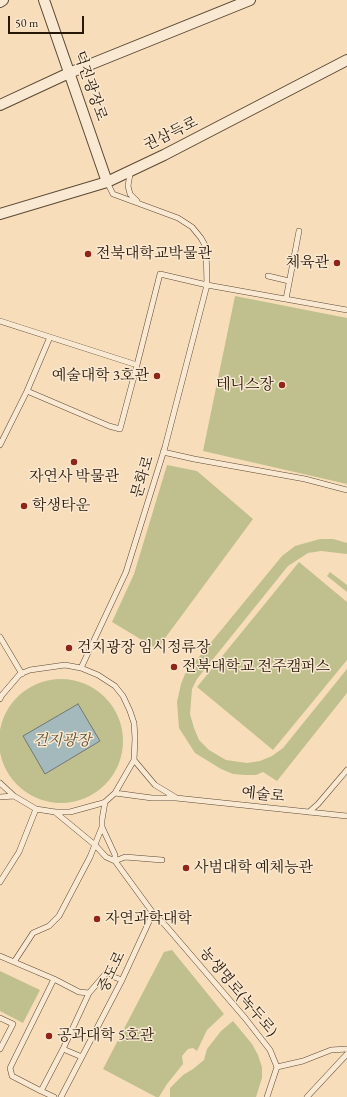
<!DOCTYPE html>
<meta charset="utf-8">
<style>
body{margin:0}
#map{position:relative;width:347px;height:1097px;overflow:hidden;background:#f8ddba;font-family:"EB Garamond",serif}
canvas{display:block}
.scale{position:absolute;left:8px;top:16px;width:76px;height:18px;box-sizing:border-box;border:2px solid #271707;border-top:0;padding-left:5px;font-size:12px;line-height:14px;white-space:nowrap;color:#271707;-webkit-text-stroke:3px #fae9d2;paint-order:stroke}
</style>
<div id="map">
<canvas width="347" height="1097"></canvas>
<div class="scale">50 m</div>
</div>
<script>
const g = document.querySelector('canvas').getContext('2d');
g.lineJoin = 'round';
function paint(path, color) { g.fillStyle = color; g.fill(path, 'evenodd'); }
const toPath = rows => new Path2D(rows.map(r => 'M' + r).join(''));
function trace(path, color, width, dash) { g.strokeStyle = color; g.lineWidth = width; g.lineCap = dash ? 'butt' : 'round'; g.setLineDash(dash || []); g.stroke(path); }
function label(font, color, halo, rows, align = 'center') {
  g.font = font + ' "EB Garamond","Noto Serif KR",serif'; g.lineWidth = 3; g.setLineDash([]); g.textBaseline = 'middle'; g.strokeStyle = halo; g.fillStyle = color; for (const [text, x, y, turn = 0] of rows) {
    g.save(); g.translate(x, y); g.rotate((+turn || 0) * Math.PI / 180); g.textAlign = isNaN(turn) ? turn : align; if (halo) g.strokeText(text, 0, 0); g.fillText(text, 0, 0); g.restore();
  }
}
paint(toPath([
 [235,296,347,318,347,484,203,451],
 [167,465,197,471,253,519,157,649,112,622,134,574],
 [320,539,333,539,347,543,347,554,321,551,308,553,288,566,197,679,192,689,190,714,194,728,199,740,209,750,226,760,247,763,260,761,272,756,283,748,347,669,347,693,277,781,263,772,256,775,245,775,233,774,221,769,195,753,179,728,177,702,181,684,185,674,282,556,295,546],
 [299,562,347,602,347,660,273,750,197,687],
 [330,572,347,585,347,592,327,576],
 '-1 741a62 62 0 1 1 124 0a62 62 0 1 1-124 0Z',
 [172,950,224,1014,207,1030,197,1051,193,1048,188,1049,182,1056,183,1064,167,1084,159,1097,156,1097,103,1069,164,952],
 [0,971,40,990,23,1023,0,1011],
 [233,1021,252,1044,258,1055,262,1067,262,1078,256,1097,170,1097,170,1088,183,1075,193,1069,204,1060,207,1049,221,1031]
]), '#bfc08e');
const water = toPath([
 [78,704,100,741,45,774,23,736,78,704]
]);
paint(water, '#a3b9bb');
trace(water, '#717873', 1);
const lane = toPath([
 [132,172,130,174,128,186,130,194,137,201],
 [268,276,289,281],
 [286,299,299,231],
 [0,321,137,365,160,274,207,285,347,310],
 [27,391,109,426,120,429,137,365],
 [0,445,27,391,50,337],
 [163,452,194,459,305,479,347,490],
 [0,637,22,674],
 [81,668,126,572,165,447,207,285,206,247,201,238,192,227,178,218,113,194,107,182],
 [0,699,2,695,20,674,30,670,65,665,81,668,98,675,115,686,123,696,130,711,134,723,135,738,134,760,115,793,105,802,99,804,70,812,55,812,36,809,14,796,0,783],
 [134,760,155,785,175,797],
 [115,793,152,798,176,798,347,816],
 [0,797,14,796],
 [105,802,102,820,102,827,115,855,115,861],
 [55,812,95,845,106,857,115,861,153,913,166,926,245,1018,270,1050,277,1067,267,1097],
 [309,812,318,804,347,770],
 [115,861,125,857,162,860],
 [0,882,19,852,36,809],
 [0,956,54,979,79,992,89,993,108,971,114,977,122,980],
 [14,962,33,933,49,926,59,916,90,857,102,827],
 [54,979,10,1068,12,1076,41,1091,63,1049,89,993],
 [0,1018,13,1024,0,1049],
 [63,1049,82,1057],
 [277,1067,303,1061,331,1050,347,1049],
 [41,1091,54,1097],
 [61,1097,122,980,153,913],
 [307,1097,347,1054]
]);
const street = toPath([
 [44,0,107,182],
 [0,2,3,0],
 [0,105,69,73,250,0],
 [0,214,107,182,164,155,347,60]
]);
trace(lane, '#5b4834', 6);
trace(street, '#5b4834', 12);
trace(lane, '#fae9d2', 5);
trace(street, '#fae9d2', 10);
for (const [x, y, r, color] of [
 [88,254,4,"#8f2418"],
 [337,263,4,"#8f2418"],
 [157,376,4,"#8f2418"],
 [282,385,4,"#8f2418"],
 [74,462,4,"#8f2418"],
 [24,506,4,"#8f2418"],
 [69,648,4,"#8f2418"],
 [174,667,4,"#8f2418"],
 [186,868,4,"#8f2418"],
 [97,919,4,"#8f2418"],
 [49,1036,4,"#8f2418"]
]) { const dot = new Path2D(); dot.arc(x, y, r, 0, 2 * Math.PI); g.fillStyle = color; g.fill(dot); trace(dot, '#fae9d2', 1.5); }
label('15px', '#271707', '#fae9d2', [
 ["덕진광장로",90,86,71],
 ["권삼득로",171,134,-26],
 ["문화로",143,477,-73],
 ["예술로",263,795,6],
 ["중도로",112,972,-64],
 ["농생명로(녹두로)",238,992,50]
]);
label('15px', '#271707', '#fae9d2', [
 ["전북대학교박물관",96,254],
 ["체육관",329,263,"right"],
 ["예술대학 3호관",149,376,"right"],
 ["테니스장",274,385,"right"],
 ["자연사 박물관",74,477,"center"],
 ["학생타운",32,506],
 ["건지광장 임시정류장",77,648],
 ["전북대학교 전주캠퍼스",182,667],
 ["사범대학 예체능관",194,868],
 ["자연과학대학",105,919],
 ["공과대학 5호관",57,1036]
], 'left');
label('italic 15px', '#5c5236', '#fae9d2', [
 ["건지광장",62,741]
]);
</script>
